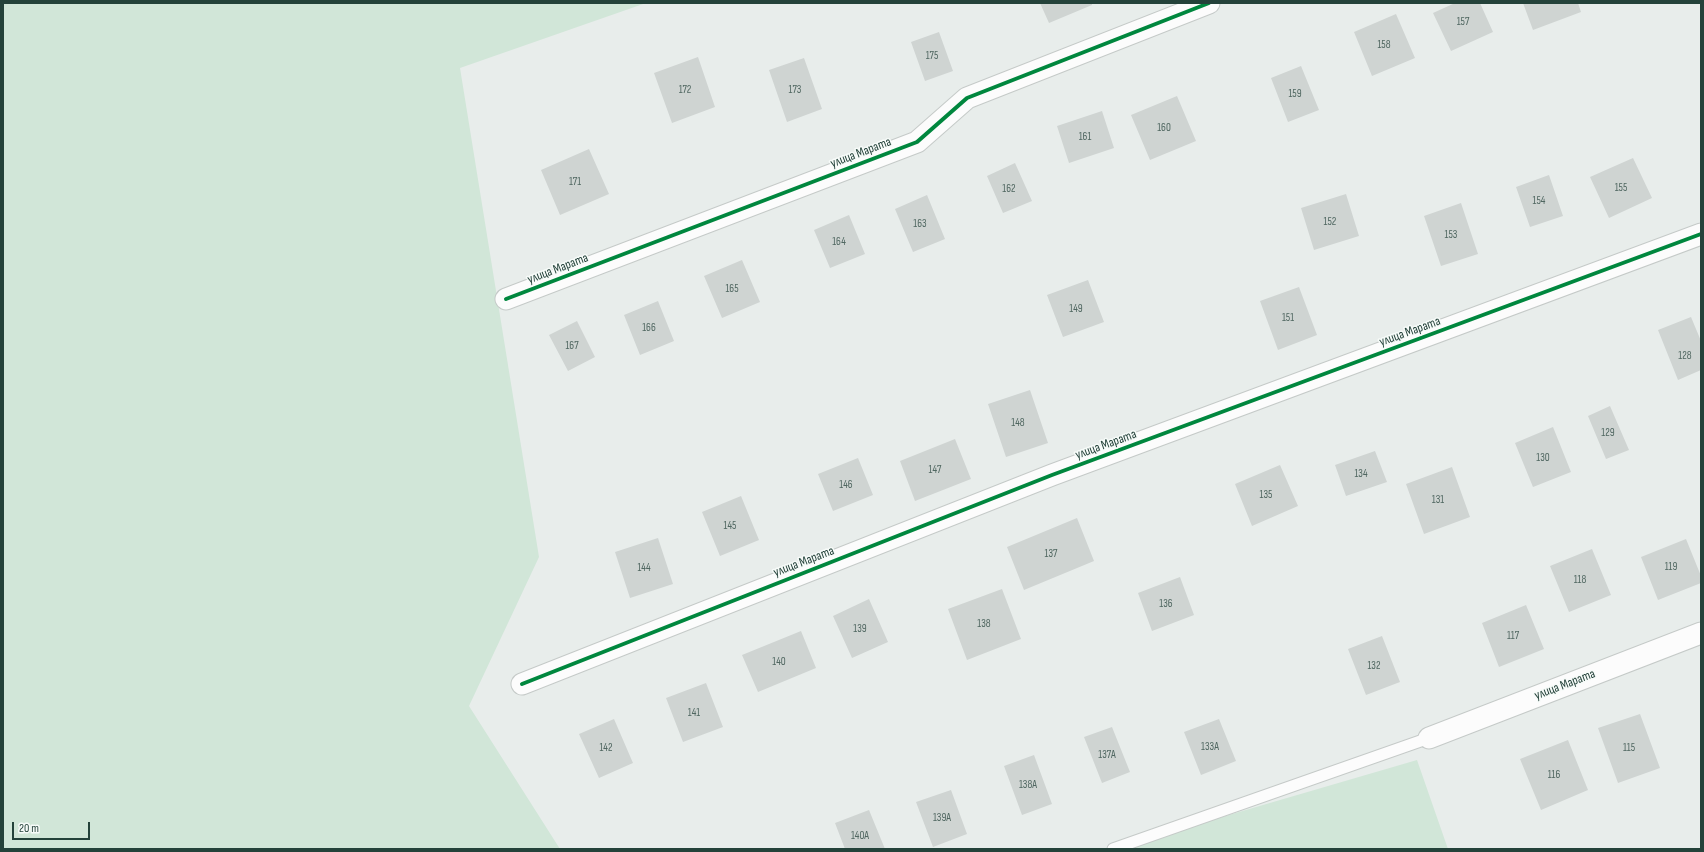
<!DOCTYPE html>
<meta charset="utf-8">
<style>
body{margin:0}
#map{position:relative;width:1704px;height:852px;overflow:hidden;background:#e8edeb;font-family:"Sofia Sans Condensed",sans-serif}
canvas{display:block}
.frame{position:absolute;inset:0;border:4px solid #24423a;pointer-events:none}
.scale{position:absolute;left:12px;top:822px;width:78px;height:18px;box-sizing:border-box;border:2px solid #24423a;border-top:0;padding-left:5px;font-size:12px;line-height:14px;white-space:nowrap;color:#24423a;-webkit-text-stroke:3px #f7fbf9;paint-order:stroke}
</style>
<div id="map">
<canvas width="1704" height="852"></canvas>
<div class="frame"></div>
<div class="scale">20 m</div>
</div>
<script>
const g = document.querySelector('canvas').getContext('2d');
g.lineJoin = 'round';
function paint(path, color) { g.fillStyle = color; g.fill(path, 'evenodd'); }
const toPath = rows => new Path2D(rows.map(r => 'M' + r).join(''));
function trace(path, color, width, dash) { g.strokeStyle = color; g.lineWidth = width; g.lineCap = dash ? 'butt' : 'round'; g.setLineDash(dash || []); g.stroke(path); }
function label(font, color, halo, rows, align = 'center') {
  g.font = font + ' "Sofia Sans Condensed",sans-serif'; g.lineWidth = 3; g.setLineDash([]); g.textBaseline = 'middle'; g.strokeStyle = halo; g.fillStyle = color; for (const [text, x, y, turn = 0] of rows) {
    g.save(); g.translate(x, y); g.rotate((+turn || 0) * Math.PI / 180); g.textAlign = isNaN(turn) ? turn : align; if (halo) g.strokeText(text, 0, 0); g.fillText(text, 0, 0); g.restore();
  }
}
paint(toPath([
 [3,3,646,3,460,68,539,557,469,706,560,849,3,849],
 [1417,760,1448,849,1131,849,1174,831]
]), '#d1e6d8');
paint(toPath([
 [1040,3,1092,3,1092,5,1049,23],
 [1455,3,1480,3,1493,32,1451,51,1433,13],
 [1523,3,1578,3,1581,12,1533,30],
 [1396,14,1415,58,1372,76,1354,32],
 [939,32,953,71,925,81,911,42],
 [698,57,715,107,672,123,654,73],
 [804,58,822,109,787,122,769,70],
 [1301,66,1319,110,1288,122,1271,78],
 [1177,96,1196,141,1150,160,1131,115],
 [1102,111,1114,148,1069,163,1057,126],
 [589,149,609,194,560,215,541,170],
 [1633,158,1652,198,1609,218,1590,177],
 [1015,163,1032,201,1003,213,987,176],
 [1549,175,1563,216,1530,227,1516,187],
 [1346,194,1359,236,1314,250,1301,208],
 [927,195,945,239,913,252,895,209],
 [1461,203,1478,254,1441,266,1424,216],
 [849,215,865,254,830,268,814,230],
 [742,260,760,302,722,318,704,276],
 [1088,280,1104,322,1063,337,1047,295],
 [1299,287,1317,335,1278,350,1260,301],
 [658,301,674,341,640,355,624,315],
 [1691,317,1701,341,1701,370,1678,380,1658,330],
 [577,321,595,357,568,371,549,335],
 [1030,390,1048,443,1006,457,988,404],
 [1610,406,1629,450,1606,459,1588,416],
 [1553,427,1571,472,1533,487,1515,443],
 [955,439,971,479,915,501,900,461],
 [1375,451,1387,482,1346,496,1335,465],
 [858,458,873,495,833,511,818,474],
 [1280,465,1298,506,1252,526,1235,484],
 [1452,467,1470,517,1424,534,1406,484],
 [741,496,759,540,720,556,702,512],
 [1077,518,1094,561,1024,590,1007,547],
 [658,538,673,584,630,598,615,552],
 [1686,539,1701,576,1701,583,1658,600,1641,557],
 [1592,549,1611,595,1569,612,1550,566],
 [1180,577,1194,615,1152,631,1138,593],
 [1002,589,1021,639,967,660,948,609],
 [869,599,888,642,852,658,833,616],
 [1526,605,1544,649,1499,667,1482,623],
 [801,631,816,668,758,692,742,655],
 [1382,636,1400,682,1366,695,1348,649],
 [706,683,723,727,683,742,666,698],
 [1640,714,1660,768,1618,783,1598,728],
 [614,719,633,763,599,778,579,734],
 [1219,719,1236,761,1201,775,1184,732],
 [1112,727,1130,772,1102,783,1084,737],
 [1568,740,1588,790,1541,810,1520,759],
 [1034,755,1052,804,1022,815,1004,766],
 [951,790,967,834,933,847,916,802],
 [869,810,885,849,845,849,835,823]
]), '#cfd4d2');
const lane = toPath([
 [1113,849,1429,738]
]);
const street = toPath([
 [506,299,917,142,967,98,1209,3],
 [522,684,1052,475,1701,234],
 [1429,738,1701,633]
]);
trace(lane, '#c5cac8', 13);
trace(street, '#c5cac8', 23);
trace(lane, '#fcfcfc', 11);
trace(street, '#fcfcfc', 21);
trace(toPath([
 [506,299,917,142,967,98,1209,3],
 [522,684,1052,475,1701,234]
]), '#00873e', 4);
label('11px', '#506761', null, [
 ["157",1463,22],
 ["158",1384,45],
 ["175",932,56],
 ["172",685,90],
 ["173",795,90],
 ["159",1295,94],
 ["160",1164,128],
 ["161",1085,137],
 ["171",575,182],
 ["155",1621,188],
 ["162",1009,189],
 ["154",1539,201],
 ["152",1330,222],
 ["163",920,224],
 ["153",1451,235],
 ["164",839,242],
 ["165",732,289],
 ["149",1076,309],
 ["151",1288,318],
 ["166",649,328],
 ["167",572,346],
 ["128",1685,356],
 ["148",1018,423],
 ["129",1608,433],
 ["130",1543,458],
 ["147",935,470],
 ["134",1361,474],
 ["146",846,485],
 ["135",1266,495],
 ["131",1438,500],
 ["145",730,526],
 ["137",1051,554],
 ["119",1671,567],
 ["144",644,568],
 ["118",1580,580],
 ["136",1166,604],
 ["138",984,624],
 ["139",860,629],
 ["117",1513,636],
 ["140",779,662],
 ["132",1374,666],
 ["141",694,713],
 ["133А",1210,747],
 ["142",606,748],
 ["115",1629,748],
 ["137А",1107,755],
 ["116",1554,775],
 ["138А",1028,785],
 ["139А",942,818],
 ["140А",860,836]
]);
label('13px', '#24423a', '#f7fbf9', [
 ["улица Марата",861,153,-21],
 ["улица Марата",558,269,-21],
 ["улица Марата",1410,332,-20],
 ["улица Марата",1106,445,-20],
 ["улица Марата",804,562,-21],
 ["улица Марата",1565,685,-21]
]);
</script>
